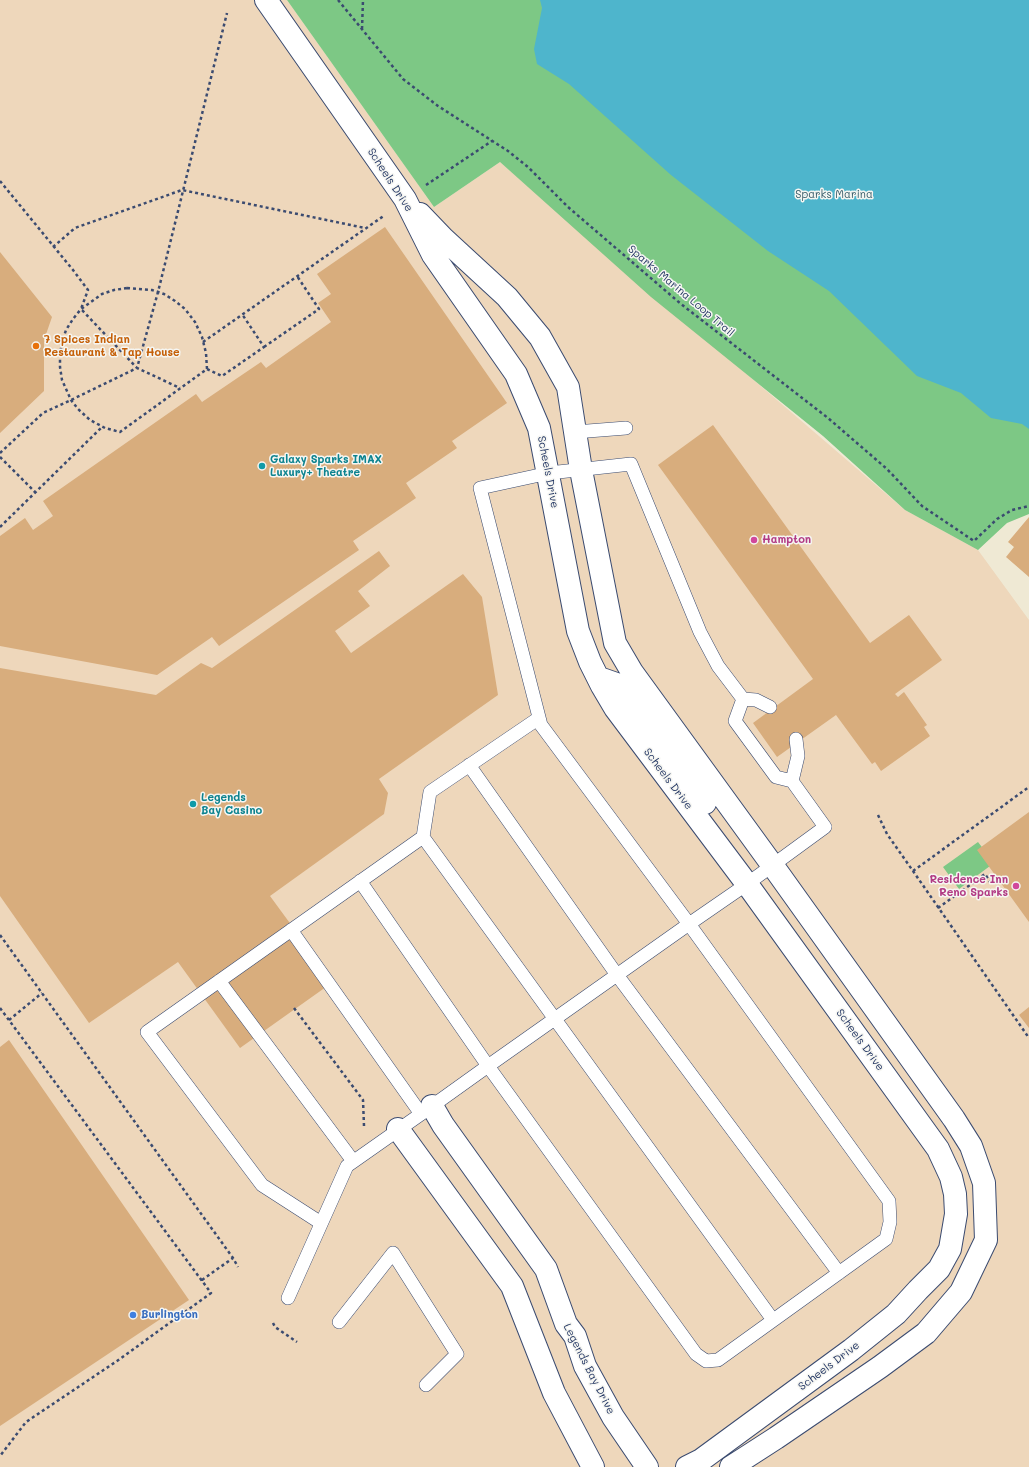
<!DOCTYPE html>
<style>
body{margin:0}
canvas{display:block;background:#efe9d4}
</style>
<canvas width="1029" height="1467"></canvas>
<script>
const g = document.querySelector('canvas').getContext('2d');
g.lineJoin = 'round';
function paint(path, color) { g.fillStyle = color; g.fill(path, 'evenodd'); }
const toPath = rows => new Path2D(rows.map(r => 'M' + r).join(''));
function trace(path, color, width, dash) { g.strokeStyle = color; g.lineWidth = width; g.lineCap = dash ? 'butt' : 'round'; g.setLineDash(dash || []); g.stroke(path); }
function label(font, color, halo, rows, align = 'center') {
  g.font = font + ' Mali,sans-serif'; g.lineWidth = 3; g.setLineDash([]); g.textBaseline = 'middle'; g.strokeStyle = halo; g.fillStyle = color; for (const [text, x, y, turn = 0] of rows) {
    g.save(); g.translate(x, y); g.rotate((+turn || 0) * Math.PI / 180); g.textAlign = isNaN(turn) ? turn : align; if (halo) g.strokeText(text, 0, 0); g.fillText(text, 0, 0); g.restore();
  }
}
paint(toPath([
 [0,0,287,0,434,207,500,162,905,510,978,550,1029,620,1029,1467,0,1467]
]), '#eed7bb');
paint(toPath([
 [287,0,1029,0,1029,514,1007,523,978,550,905,510,823,436,651,297,500,162,434,207],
 [978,842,994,863,959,889,943,867]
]), '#7dc885');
paint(toPath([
 [540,0,1029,0,1029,429,1022,424,991,418,961,393,917,376,829,291,768,251,671,175,569,84,537,64,534,49,542,8]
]), '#4eb5cc');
paint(toPath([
 [385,227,507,403,452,441,457,448,406,483,416,498,353,541,359,550,219,646,212,637,157,675,0,646,0,536,25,518,33,530,53,516,43,501,196,394,202,402,261,362,266,368,331,322,318,303,331,294,317,274],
 [0,252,52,317,44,340,44,391,0,433],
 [713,425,870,643,909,615,942,660,895,694,898,697,904,692,927,725,924,727,930,736,881,771,875,762,872,764,836,715,777,757,753,723,813,679,658,465],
 [1029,517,1029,577,1006,557,1014,547,1008,542],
 [379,551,390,566,358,591,370,606,335,631,351,653,463,574,482,597,498,695,379,779,388,793,384,814,270,896,333,982,240,1048,178,962,89,1023,0,896,0,668,156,695,201,663,212,668],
 [1029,812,1029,922,977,850],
 [1029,1007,1029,1028,1019,1015],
 [9,1040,189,1300,0,1426,0,1047]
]), '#d8ad7d');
const lane = toPath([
 [575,432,626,428],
 [743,699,756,700,770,707],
 [469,765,617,975,839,1273],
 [792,781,798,756,796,739],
 [423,837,773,1320],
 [291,930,421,1114],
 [219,981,353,1161],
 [321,1223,262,1185,147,1032,423,837,430,792,539,718],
 [288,1298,347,1166,421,1114,488,1066,556,1018,689,924,747,884,825,827,792,781,776,777,735,721,743,699,718,666,700,632,631,464,549,473,480,488,541,725,689,924,889,1201,890,1222,886,1239,718,1360,706,1361,696,1354,488,1066,360,881],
 [339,1322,393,1253,457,1354,426,1385]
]);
const street = toPath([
 [266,0,405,199,433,255,516,374,539,428,578,631,590,662,602,686,615,708,747,884,938,1149,951,1177,955,1194,956,1214,950,1249,939,1269,918,1290,896,1314,851,1350,701,1460,687,1467],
 [420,214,443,238,507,297,540,337,568,387,581,470,615,643,632,672,773,866,954,1119,971,1146,984,1183,986,1240,961,1292,926,1333,880,1367,776,1438,731,1467],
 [599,678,619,685,705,803],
 [432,1106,443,1125,546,1269,566,1324,575,1336,585,1366,613,1417,647,1467],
 [398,1129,512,1286,554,1393,593,1467]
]);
trace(lane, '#3b4b70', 14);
trace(street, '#3b4b70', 24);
trace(toPath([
 [338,0,403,79,438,106,508,151,528,167,568,207,681,304,828,418,887,469,922,506,974,541,997,519,1012,510,1029,506],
 [362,29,363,0],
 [0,181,73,270,88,290,81,309,137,368,158,292,227,13],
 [426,185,492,141],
 [53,247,75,228,182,190,365,228],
 [127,288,152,290,164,294,175,301,185,309,195,322,202,337,206,353,207,369,120,432,105,428,90,420,78,409,71,400,62,380,60,367,60,354,62,342,66,330,73,319,81,309,102,294,114,290,127,288],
 [203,342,385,215],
 [264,347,319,309,297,276],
 [207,369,222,376,264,347,242,314],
 [0,453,43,413,71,400,137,368,180,388],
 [0,457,35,492],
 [0,527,102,427],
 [878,815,887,834,913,871,1029,1038],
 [913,871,1029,787],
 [938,908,985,874,990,882],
 [0,935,233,1258,238,1267],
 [0,1008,211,1293,117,1361,26,1422,0,1456],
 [294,1008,363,1100,364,1126],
 [9,1020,42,993],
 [202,1280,233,1258],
 [273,1323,275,1327,297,1342]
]), '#3b4b70', 2.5, [3, 3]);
trace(lane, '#fff', 13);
trace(street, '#fff', 22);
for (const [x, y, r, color] of [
 [36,346,4,"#e8710a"],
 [262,466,4,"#0f9aa8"],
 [754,540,4,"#d1479c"],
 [193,804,4,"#0f9aa8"],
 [1016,886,4,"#d1479c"],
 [133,1315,4,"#3f7fe0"]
]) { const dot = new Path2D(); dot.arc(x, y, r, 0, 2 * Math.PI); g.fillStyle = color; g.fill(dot); trace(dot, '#f6f6f2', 1.5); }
label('11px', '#1b2f5e', '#f6f6f2', [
 ["Scheels Drive",390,180,57],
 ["Sparks Marina Loop Trail",681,291,40],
 ["Scheels Drive",548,472,79],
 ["Scheels Drive",668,779,53],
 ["Scheels Drive",860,1040,54],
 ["Scheels Drive",829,1366,-37],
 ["Legends Bay Drive",589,1369,63]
]);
label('11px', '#385d6a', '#f6f6f2', [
 ["Sparks Marina",834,195]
]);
label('bold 11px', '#c56008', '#f6f6f2', [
 ["7 Spices Indian",44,340],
 ["Restaurant & Tap House",44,353]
], 'left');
label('bold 11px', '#0d838f', '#f6f6f2', [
 ["Galaxy Sparks IMAX",270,460],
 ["Luxury+ Theatre",270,473],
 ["Legends",201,798],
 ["Bay Casino",201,811]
], 'left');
label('bold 11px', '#b23c85', '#f6f6f2', [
 ["Hampton",762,540],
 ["Residence Inn",1008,880,"right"],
 ["Reno Sparks",1008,893,"right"]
], 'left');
label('bold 11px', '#366cbe', '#f6f6f2', [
 ["Burlington",141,1315]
], 'left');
</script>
